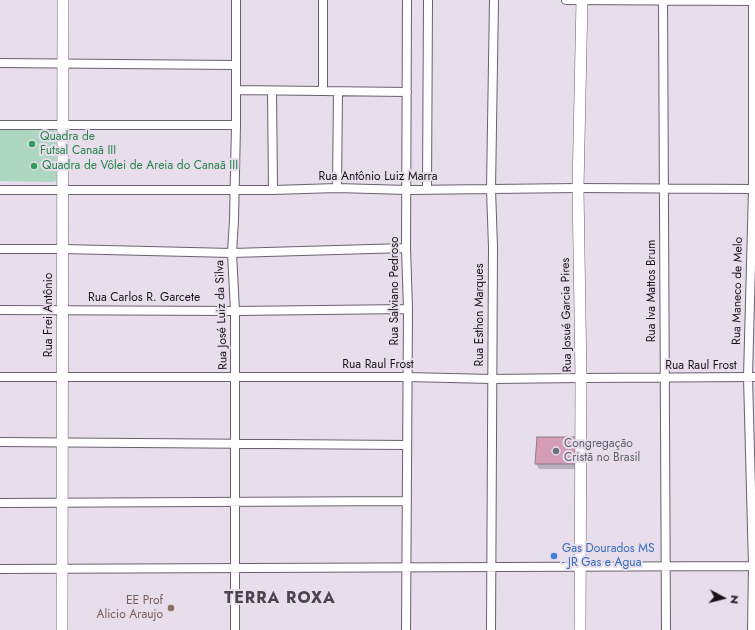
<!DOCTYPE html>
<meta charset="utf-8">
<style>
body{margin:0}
#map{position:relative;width:755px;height:630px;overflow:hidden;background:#e7ddeb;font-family:Jost,sans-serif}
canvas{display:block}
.north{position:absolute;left:703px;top:578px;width:40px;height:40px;-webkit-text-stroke:3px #e7ddeb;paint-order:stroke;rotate:97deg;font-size:11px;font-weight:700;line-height:16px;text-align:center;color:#171318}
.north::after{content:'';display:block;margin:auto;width:14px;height:18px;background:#171318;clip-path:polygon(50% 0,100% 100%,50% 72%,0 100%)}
</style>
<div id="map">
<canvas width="755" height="630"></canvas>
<div class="north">N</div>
</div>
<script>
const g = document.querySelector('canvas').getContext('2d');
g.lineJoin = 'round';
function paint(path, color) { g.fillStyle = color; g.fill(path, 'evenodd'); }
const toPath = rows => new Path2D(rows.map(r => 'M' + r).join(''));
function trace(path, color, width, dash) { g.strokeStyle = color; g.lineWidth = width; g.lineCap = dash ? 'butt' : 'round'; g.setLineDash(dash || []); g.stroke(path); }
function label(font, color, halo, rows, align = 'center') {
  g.font = font + ' Jost,sans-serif'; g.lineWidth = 4; g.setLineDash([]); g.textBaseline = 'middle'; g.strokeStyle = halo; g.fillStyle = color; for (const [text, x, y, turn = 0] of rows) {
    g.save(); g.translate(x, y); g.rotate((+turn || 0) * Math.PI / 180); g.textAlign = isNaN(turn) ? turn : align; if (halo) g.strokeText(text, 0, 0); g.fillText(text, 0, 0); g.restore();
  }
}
paint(toPath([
 [0,127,53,129,56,132,56,181,53,182,0,181]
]), '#aed7c2');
paint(toPath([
 [576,438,579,469,539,469,536,464]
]), '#0003');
const building = toPath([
 [537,437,576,437,576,464,535,464,537,437]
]);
paint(building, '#d59db5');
trace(building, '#8d7d83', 1);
const street = toPath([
 [323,0,323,91],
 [566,0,755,1],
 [663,0,666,630],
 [0,63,236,65],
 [236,90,407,92],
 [272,91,273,190],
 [0,125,236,125],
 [337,188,338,92],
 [427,189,428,0],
 [0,190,273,190,337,188,407,190,578,188,755,189],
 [0,249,63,249,232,253,406,248],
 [0,310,235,311,408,309],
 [0,377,407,377,492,379,581,378,755,377],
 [0,442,407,445],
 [0,503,407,501],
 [0,569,755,566],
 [235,630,235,311,232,253,234,220,236,125,236,0],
 [406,630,408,309,406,248,407,0],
 [491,630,493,247,491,189,494,0],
 [752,630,753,566,748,377,753,189,753,0]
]);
const secondary = toPath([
 [62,630,63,0],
 [580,630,581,378,578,188,582,0]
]);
trace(street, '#6b616e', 10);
trace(secondary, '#6b616e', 12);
trace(street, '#fff', 8);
trace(secondary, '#fff', 11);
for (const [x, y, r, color] of [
 [32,144,4,"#2e9e5b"],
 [34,166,4,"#2e9e5b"],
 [556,451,4,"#6b7280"],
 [554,556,4,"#3f7fe0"],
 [171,608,4,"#8d6e63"]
]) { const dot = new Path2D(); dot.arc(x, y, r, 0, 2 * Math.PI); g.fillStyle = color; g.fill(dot); trace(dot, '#e7ddeb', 1.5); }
label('12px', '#27864d', '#e7ddeb', [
 ["Quadra de",40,137],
 ["Futsal Canaã III",40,151],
 ["Quadra de Vôlei de Areia do Canaã III",42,166]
], 'left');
label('12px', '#171318', '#e7ddeb', [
 ["Rua Antônio Luiz Marra",378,177],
 ["Rua Salviano Pedroso",395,291,-90],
 ["Rua Iva Mattos Brum",652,291,-90],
 ["Rua Maneco de Melo",738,291,-89],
 ["Rua Carlos R. Garcete",144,298],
 ["Rua Frei Antônio",49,315,-90],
 ["Rua José Luiz da Silva",222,315,-92],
 ["Rua Esthon Marques",480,315,-90],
 ["Rua Josué Garcia Pires",567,315,-91],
 ["Rua Raul Frost",378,365],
 ["Rua Raul Frost",701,366]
]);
label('12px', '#5b616d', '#e7ddeb', [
 ["Congregação",564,444],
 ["Cristã no Brasil",564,458]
], 'left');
label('12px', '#366cbe', '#e7ddeb', [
 ["Gas Dourados MS",562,549],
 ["- JR Gas e Agua",562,563]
], 'left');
label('12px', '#785e54', '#e7ddeb', [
 ["EE Prof",163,601],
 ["Alicio Araujo",163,615]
], 'right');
g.letterSpacing = '1px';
label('bold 16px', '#4c434f', '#e7ddeb', [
 ["TERRA ROXA",280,599]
]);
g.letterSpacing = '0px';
</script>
